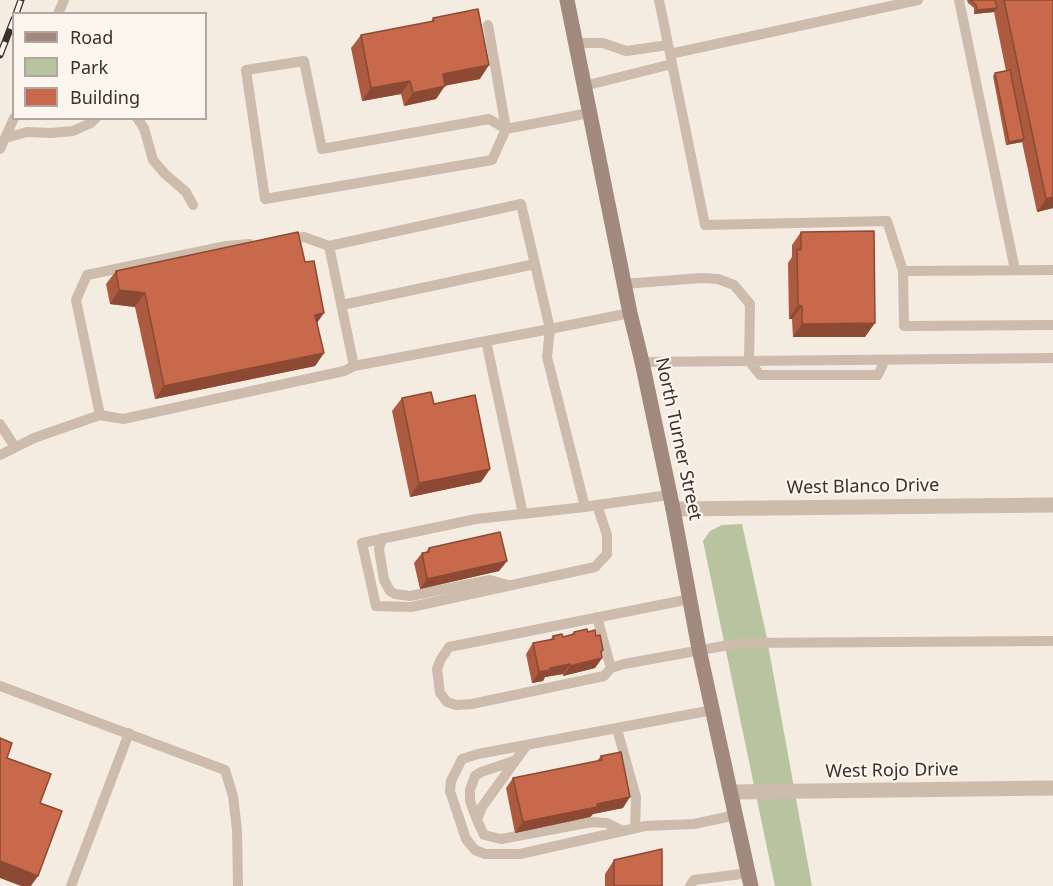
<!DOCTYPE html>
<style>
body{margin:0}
#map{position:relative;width:1053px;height:886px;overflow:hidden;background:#f4ebe1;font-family:"Noto Sans",sans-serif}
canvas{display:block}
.legend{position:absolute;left:12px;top:12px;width:195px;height:108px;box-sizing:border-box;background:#fbf5ee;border:2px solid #aea6a0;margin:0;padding:8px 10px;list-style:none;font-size:18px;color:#3b302b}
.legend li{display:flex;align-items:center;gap:12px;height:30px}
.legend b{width:30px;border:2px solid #aea6a0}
</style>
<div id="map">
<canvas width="1053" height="886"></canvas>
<ul class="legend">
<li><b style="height:8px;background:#a18a7d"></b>Road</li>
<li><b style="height:16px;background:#b8c4a0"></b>Park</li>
<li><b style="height:16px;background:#c8694b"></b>Building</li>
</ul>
</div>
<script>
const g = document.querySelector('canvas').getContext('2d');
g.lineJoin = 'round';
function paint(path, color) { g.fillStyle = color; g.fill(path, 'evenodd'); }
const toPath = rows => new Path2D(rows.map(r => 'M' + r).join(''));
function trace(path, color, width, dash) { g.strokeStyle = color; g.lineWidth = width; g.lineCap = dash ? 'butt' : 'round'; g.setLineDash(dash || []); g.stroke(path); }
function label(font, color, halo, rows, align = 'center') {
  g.font = font + ' "Noto Sans",sans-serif'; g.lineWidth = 4.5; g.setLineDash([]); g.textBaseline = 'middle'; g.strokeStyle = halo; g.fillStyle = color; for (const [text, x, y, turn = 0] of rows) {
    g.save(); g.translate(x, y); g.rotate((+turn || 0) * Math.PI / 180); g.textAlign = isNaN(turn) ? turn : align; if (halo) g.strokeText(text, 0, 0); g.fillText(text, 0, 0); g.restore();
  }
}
paint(toPath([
 [742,524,766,634,812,886,775,886,703,541,710,531,722,525]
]), '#b8c4a0');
trace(toPath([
 [659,0,705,225,887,221,903,271],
 [959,0,1015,270],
 [58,14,64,0],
 [488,25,506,129,492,160,265,199,246,70,304,61,322,149,489,119,506,129,589,113],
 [575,43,603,43,626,51,668,45],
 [670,54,918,0],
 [584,86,672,64],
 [137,118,144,128,153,160,165,174,186,192,193,205],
 [5,138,27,132,51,133,73,131,91,123,96,118],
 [0,149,14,118],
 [286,240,304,237,329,246],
 [250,244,226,246,87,275,76,300,100,415,123,419,344,371,354,366],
 [1053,270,903,271,904,326,1053,325],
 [624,284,701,278,718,279,734,285,750,304,749,361,760,375,878,375,885,360],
 [342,305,535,264],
 [486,341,523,514],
 [642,362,1053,358],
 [0,424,15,447],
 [0,455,34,438,100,415],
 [597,505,607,535,607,554,595,567,411,607,376,606,362,543,476,519,585,507,597,505,669,495],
 [585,507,547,357,550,329,521,204,329,246,354,366,550,329,630,313],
 [382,538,379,549,384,580,390,591,395,594,410,596,490,580,508,585],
 [690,599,449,647,441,659,437,669,440,693,447,702,456,705,472,704,604,676,611,668,624,664,740,643,1053,641],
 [597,617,611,668],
 [0,686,225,770,233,796,237,830,238,886],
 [713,710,478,754,462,759,451,781,450,791,466,839,475,850,485,854,520,854,645,826,694,824,736,815],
 [617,729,636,797,635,828],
 [526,746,482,807,477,820,484,835,501,839,592,822,607,823,623,831],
 [477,820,470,801,470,790,475,776,481,772,514,761],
 [71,886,129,733],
 [690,886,694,880,749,873]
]), '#cdbbac', 10);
trace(toPath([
 [673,509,1053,505],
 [731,792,1053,788]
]), '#cdbbac', 15);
trace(toPath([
 [567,0,630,313,642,362,673,509,699,649,751,886]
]), '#a18a7d', 15);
const rail = toPath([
 [16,14,21,0],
 [0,55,14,19]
]);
trace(rail, '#3b302b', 7);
trace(rail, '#fbf5ee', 4.5, [14]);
paint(toPath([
 [967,0,1053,0,1053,208,1037,212,1022,142,1006,145,993,76,995,73,1006,71,994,12,974,14,974,8,968,3],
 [433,18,480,79,445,85,436,99,404,106,401,94,362,101,351,48,361,35,431,22],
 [801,232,865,337,793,337,792,319,789,319,788,263,792,257,792,245],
 [305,262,317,323,324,353,315,366,155,399,135,307,110,304,106,284,116,271],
 [402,398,434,404,490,469,481,482,410,497,392,411],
 [429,548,507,561,499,571,420,589,414,563,422,553,426,552],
 [574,632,588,632,596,636,603,650,601,653,602,658,595,668,563,676,563,674,545,677,543,681,532,683,526,654,533,643,550,640,553,636,563,637,571,635],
 [601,756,623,808,593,814,590,817,515,833,506,788,513,778,597,761],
 [614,860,662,886,605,886,605,874]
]), '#ac5a40');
paint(toPath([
 [997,8,994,12,974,14,977,10],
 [489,65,480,79,434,88,443,74],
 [410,81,401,94,362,101,371,88],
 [445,86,436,99,404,106,413,93],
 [1024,139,1022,142,1006,145,1009,142],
 [1053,197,1053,208,1037,212,1046,199],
 [119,290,145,293,135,307,110,304],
 [798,305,802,306,792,319,789,319],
 [324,313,315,326,315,315],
 [875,323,865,337,793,337,802,324],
 [324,353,315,366,155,399,164,386],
 [490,469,481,482,410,497,419,483],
 [507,561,499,571,420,589,427,579],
 [603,650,597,659,602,658,595,668,563,676,570,666],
 [570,664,563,674,545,677,543,681,532,683,539,672,550,668],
 [630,797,623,808,593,814,590,817,515,833,523,822,597,804],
 [0,861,38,876,31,886,21,886,0,878]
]), '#8c4a34');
const building = toPath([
 [970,0,995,0,997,8,977,10,976,5,970,0],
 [1004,0,1053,0,1053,197,1046,199,1004,0],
 [478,9,489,65,443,74,445,86,413,93,410,81,371,88,361,35,434,21,433,18,478,9],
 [1010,70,1024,139,1009,142,995,73,1010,70],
 [874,231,875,323,802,324,802,306,798,305,797,249,801,250,801,232,874,231],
 [298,232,305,262,314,261,324,313,315,315,324,353,164,386,145,293,119,290,116,271,298,232],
 [431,392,434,404,475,395,490,469,419,483,402,398,431,392],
 [500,532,507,561,427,579,422,553,429,552,429,548,500,532],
 [587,629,588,632,595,630,596,636,600,635,603,650,601,651,602,658,570,666,570,664,550,668,550,670,539,672,533,643,554,639,553,636,562,634,563,637,574,634,574,632,587,629],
 [0,738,12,743,7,758,51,774,40,803,62,811,38,876,0,861,0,738],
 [621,752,630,797,597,804,597,807,523,822,513,778,602,760,601,756,621,752],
 [662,849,662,886,614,886,614,860,662,849]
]);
paint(building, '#c8694b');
trace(building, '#8c4a34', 1.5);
label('18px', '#3b302b', '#fbf5ee', [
 ["North Turner Street",678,439,78],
 ["West Blanco Drive",863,487,-1],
 ["West Rojo Drive",892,771,-1]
]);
</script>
